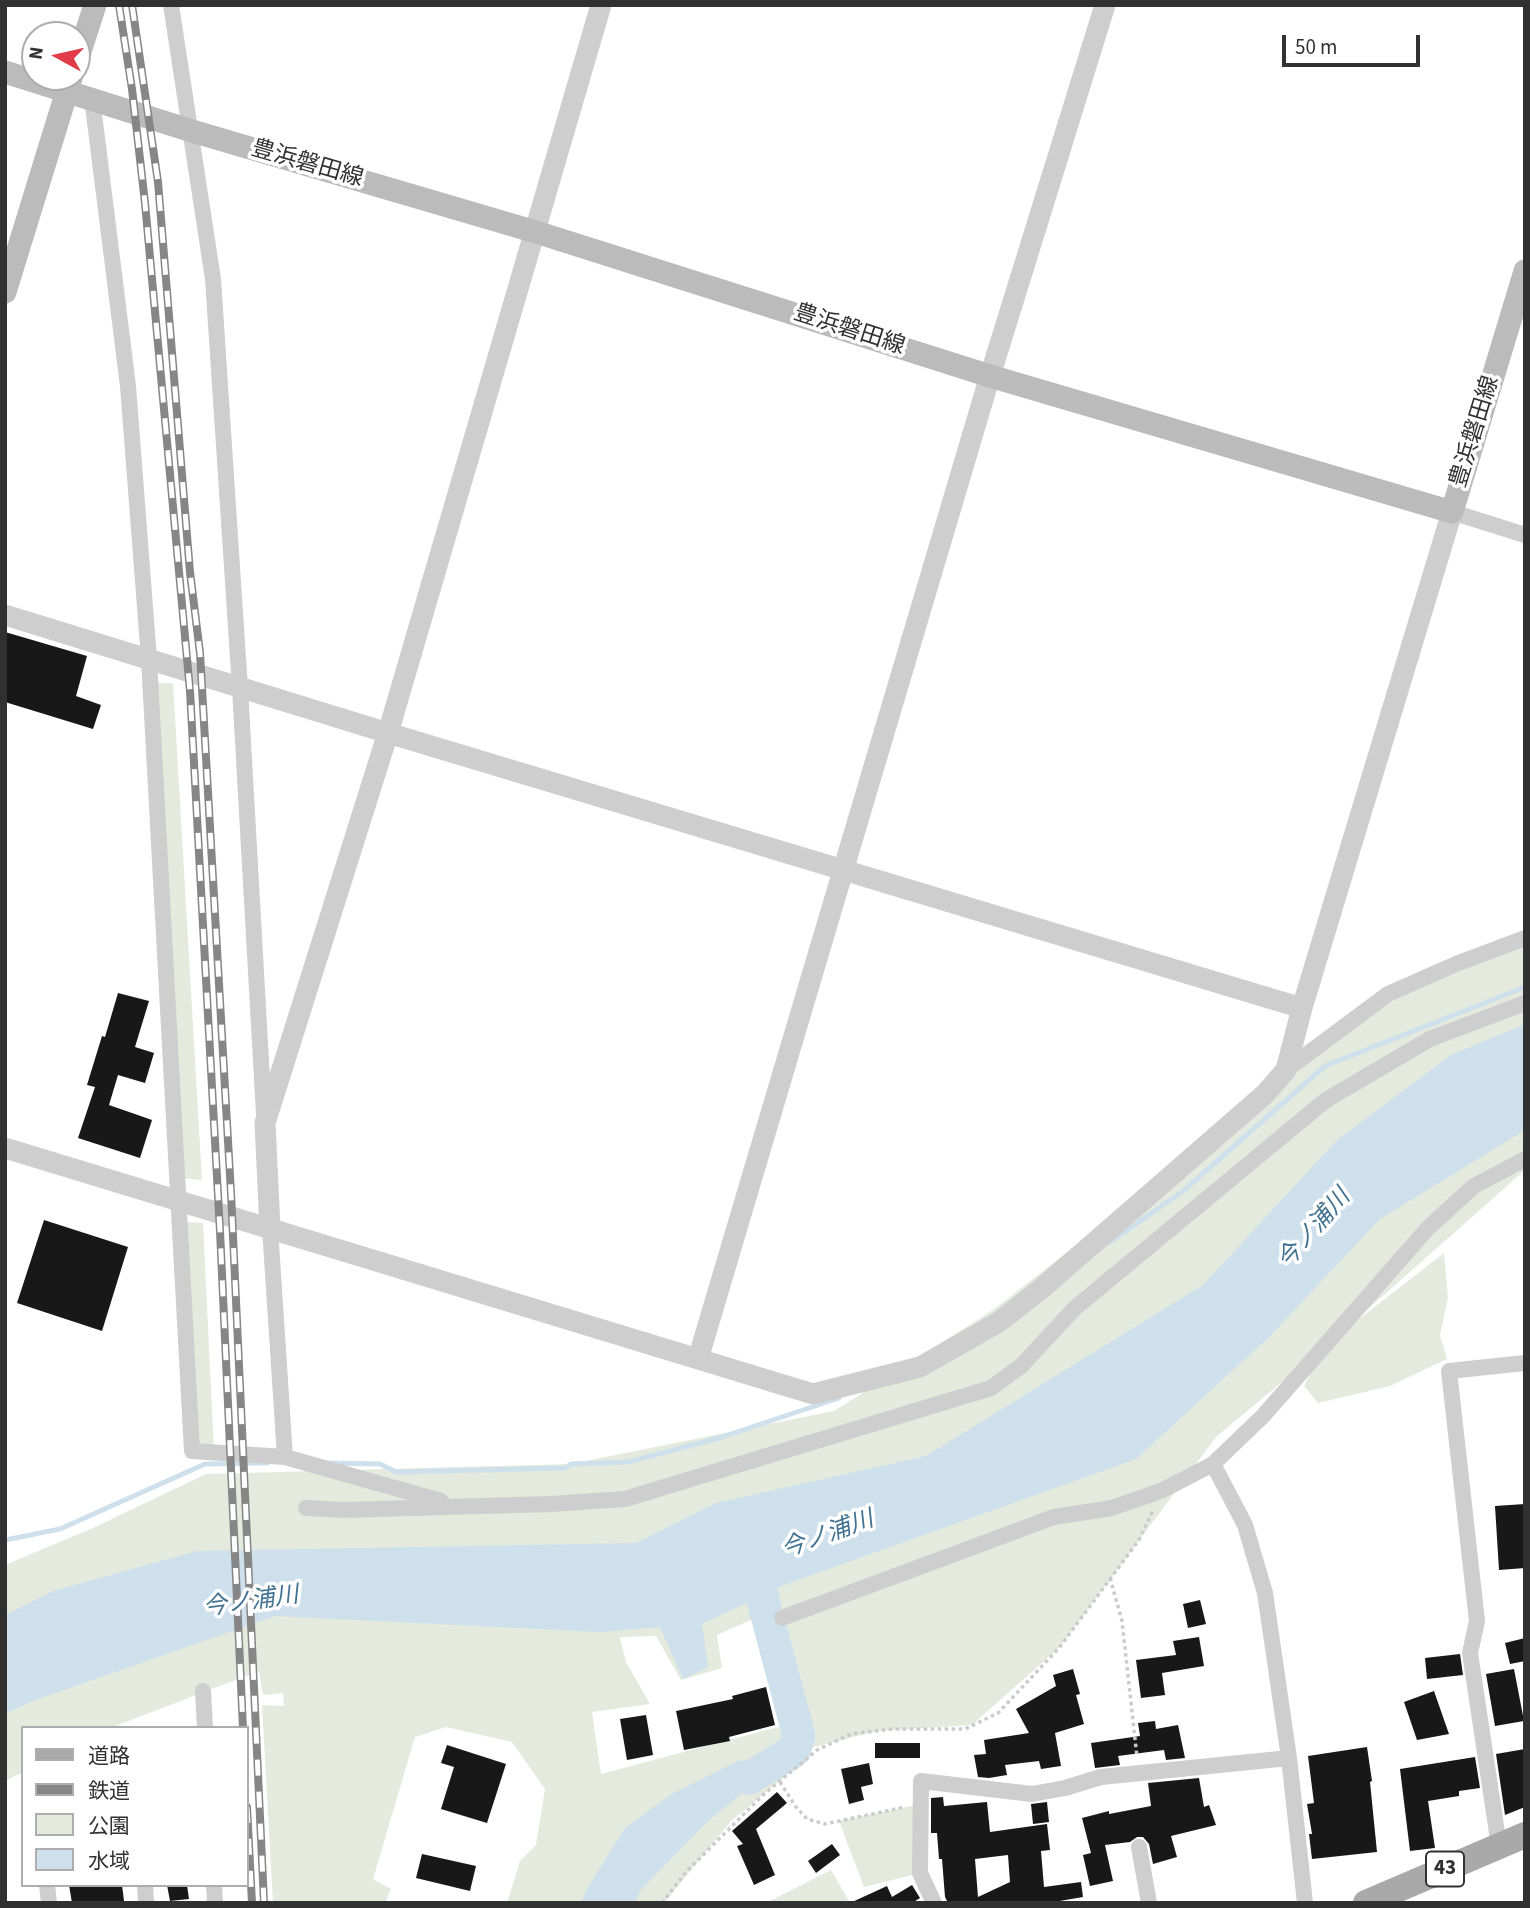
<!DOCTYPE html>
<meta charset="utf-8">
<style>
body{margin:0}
#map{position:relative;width:1530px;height:1908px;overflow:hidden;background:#fff;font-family:"Source Sans 3","Noto Sans JP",sans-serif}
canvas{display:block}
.frame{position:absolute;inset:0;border:7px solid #313131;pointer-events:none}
.legend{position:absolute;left:21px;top:1726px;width:228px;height:161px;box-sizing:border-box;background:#fff;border:2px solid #adadad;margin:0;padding:9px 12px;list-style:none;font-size:21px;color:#313131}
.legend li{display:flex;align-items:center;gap:14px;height:35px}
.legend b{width:35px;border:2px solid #adadad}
.north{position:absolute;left:21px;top:21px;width:70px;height:70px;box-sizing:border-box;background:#fff;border:2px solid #adadad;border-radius:50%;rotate:278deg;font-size:19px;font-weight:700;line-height:28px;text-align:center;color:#313131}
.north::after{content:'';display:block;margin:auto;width:24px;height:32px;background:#e03c47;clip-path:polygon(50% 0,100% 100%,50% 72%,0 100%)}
.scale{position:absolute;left:1282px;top:35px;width:138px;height:32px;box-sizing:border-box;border:4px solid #313131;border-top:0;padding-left:9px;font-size:21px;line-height:24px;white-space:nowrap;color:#313131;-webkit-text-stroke:5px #fff;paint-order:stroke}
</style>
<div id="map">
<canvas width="1530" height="1908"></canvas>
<div class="frame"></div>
<ul class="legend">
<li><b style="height:9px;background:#a9a9a9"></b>道路</li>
<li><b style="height:9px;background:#868686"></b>鉄道</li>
<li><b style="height:19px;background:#e4eadd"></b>公園</li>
<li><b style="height:19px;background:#cde0ec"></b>水域</li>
</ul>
<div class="north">N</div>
<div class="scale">50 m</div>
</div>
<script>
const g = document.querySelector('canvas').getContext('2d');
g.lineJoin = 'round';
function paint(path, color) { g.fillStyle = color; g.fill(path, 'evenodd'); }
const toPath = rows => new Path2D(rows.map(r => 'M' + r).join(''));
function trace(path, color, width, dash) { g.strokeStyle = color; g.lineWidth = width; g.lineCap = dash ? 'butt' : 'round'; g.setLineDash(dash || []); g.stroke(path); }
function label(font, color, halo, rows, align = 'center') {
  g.font = font + ' "Source Sans 3","Noto Sans JP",sans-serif'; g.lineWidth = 7; g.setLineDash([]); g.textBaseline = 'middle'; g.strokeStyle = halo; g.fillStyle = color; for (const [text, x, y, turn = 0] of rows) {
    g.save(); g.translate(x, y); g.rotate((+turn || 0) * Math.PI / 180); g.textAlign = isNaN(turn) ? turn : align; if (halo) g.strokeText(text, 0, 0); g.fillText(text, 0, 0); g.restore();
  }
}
paint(toPath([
 [150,683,173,683,202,1180,177,1178],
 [1525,937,1525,1170,1341,1333,1444,1253,1448,1298,1440,1335,1447,1359,1390,1386,1318,1403,1304,1386,1325,1346,1216,1437,1059,1648,972,1725,877,1731,806,1749,804,1756,788,1774,731,1821,664,1903,507,1903,520,1861,536,1845,545,1789,512,1742,446,1727,415,1737,373,1879,391,1889,385,1903,273,1903,262,1705,284,1706,283,1693,263,1695,259,1671,110,1728,23,1728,23,1772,5,1781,5,1565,95,1527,206,1474,571,1464,834,1411,993,1310,1293,1076,1362,1014],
 [753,1619,782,1726,601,1774,592,1712,650,1704,626,1662,620,1637,656,1636,681,1680,722,1668,717,1635],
 [187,1222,203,1223,214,1452,192,1451],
 [921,1804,920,1873,864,1887,839,1821],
 [831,1870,850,1903,766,1903]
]), '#e4eadd');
paint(toPath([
 [1525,1024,1525,1130,1380,1219,1269,1337,1136,1459,784,1585,702,1624,708,1667,683,1679,660,1627,600,1632,275,1616,30,1702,5,1714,5,1615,53,1591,197,1551,636,1543,716,1503,926,1456,1203,1285,1337,1140,1451,1055],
 [785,1756,704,1825,640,1891,635,1903,581,1903,587,1889,625,1828,672,1794,738,1761]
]), '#cde0ec');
trace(toPath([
 [1110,1242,1182,1192,1325,1066,1525,987],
 [329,1463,380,1464,396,1472,565,1468,571,1464,628,1462,719,1438,839,1398],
 [5,1540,60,1529,205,1464,267,1463]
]), '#cde0ec', 5);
trace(toPath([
 [749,1778,794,1751,799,1736,764,1604,756,1560]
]), '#cde0ec', 33);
paint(toPath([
 [5,632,87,656,76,696,101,705,93,729,5,702],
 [118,993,149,1001,135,1047,154,1053,145,1083,118,1075,109,1105,152,1120,140,1158,78,1138,95,1087,87,1085,102,1036,105,1037],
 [44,1220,128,1247,102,1331,17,1303],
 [1525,1504,1525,1568,1499,1570,1495,1506],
 [1200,1600,1206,1624,1188,1628,1183,1604],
 [1199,1637,1204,1666,1162,1673,1165,1695,1141,1698,1136,1660,1176,1655,1173,1641],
 [1525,1638,1525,1661,1510,1664,1505,1643],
 [1460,1654,1463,1675,1427,1679,1425,1658],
 [1073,1669,1080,1694,1076,1695,1084,1724,1055,1733,1061,1766,1041,1769,1039,1761,1005,1765,1007,1775,989,1778,978,1777,974,1755,986,1754,984,1740,1029,1733,1016,1709,1056,1686,1053,1675],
 [1514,1669,1524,1721,1495,1726,1486,1674],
 [766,1687,775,1725,729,1737,730,1741,684,1750,676,1711,733,1699,732,1696],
 [1434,1691,1449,1734,1417,1740,1404,1702],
 [646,1715,653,1755,627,1760,620,1719],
 [1155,1721,1156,1729,1178,1725,1185,1758,1166,1760,1164,1750,1118,1756,1120,1765,1095,1768,1091,1743,1140,1736,1138,1723],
 [875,1743,920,1743,920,1758,875,1758],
 [447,1745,506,1764,487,1823,441,1809,454,1767,441,1763],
 [1367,1747,1372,1781,1370,1782,1377,1852,1312,1859,1309,1834,1312,1834,1307,1804,1314,1803,1308,1756],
 [1525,1749,1525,1807,1505,1815,1496,1754],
 [1475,1757,1480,1788,1459,1791,1459,1796,1428,1801,1435,1848,1410,1851,1400,1769],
 [869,1763,873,1784,861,1787,864,1800,849,1804,841,1769],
 [1199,1778,1204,1807,1209,1805,1216,1825,1171,1836,1177,1857,1153,1864,1149,1844,1143,1837,1137,1837,1130,1842,1105,1845,1113,1881,1090,1886,1083,1855,1091,1853,1082,1818,1109,1811,1109,1814,1151,1806,1148,1783],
 [777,1792,787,1803,756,1829,775,1875,754,1885,737,1846,743,1844,732,1831],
 [943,1797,944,1806,987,1802,990,1832,1047,1824,1050,1850,1041,1851,1044,1887,1081,1882,1083,1897,1048,1903,948,1903,945,1897,942,1859,939,1859,937,1833,931,1833,931,1798],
 [1008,1855,1010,1882,978,1897,975,1859],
 [1047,1802,1049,1822,1033,1824,1031,1804],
 [832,1844,840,1855,816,1873,808,1861],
 [422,1854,476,1866,470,1891,416,1878],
 [69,1885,122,1885,124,1901,72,1903],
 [167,1885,187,1885,189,1899,170,1901],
 [912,1885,920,1898,912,1903,850,1903,887,1886,892,1897]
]), '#181818');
trace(toPath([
 [1110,1578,1122,1621,1137,1757],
 [780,1782,796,1807,807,1819,825,1824,905,1807],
 [662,1903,686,1872,763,1795,817,1750,851,1734,892,1729,965,1729,998,1713,1059,1648,1139,1540,1153,1510]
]), '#cbcbcb', 3.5, [3.5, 3.5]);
trace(toPath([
 [171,5,213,279,240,688,264,1114],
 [92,98,128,386,149,659,192,1451,285,1457],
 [1452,512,1525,535],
 [1286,1070,1388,994,1456,964,1525,938],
 [270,1228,285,1457,441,1501],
 [1213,1464,1245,1525,1265,1593,1289,1758,1305,1903],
 [306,1508,342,1510,551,1504,625,1499,991,1388,1021,1366,1075,1308,1326,1100,1430,1039,1525,1003],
 [782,1618,1054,1517,1112,1508,1163,1490,1213,1464,1263,1416,1428,1228,1474,1186,1525,1159],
 [203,1691,205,1728],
 [1499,1846,1470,1653,1477,1621,1449,1371,1525,1363],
 [1139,1847,1149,1903],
 [47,1885,49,1903],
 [145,1885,146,1903],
 [214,1885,215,1903],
 [934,1903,920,1873,921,1781,1032,1794,1065,1788,1101,1777,1289,1758]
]), '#cecece', 16);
trace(toPath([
 [5,615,388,733,1302,1008],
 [5,1148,813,1394,920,1367,999,1322,1041,1289,1265,1094,1286,1070,1302,1008,1452,512],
 [270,1228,265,1123,388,733,601,5],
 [698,1359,990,376,1105,5]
]), '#cecece', 21);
trace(toPath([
 [77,61,95,5],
 [5,72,192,131,536,232,990,376,1452,512,1525,271],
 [5,292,71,78]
]), '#bbb', 23);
trace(toPath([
 [1366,1903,1525,1835]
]), '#a9a9a9', 26);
const rail = toPath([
 [119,5,132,89,145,203,190,691,220,1231,243,1728],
 [132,5,158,182,190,572,200,653,231,1193,264,1903],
 [247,1807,252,1903]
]);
trace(rail, '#868686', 8);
trace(rail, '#fff', 5, [16]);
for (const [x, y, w] of [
 [1445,1869,38]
]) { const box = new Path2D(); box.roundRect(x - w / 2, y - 17.5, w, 35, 5); g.fillStyle = '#fff'; g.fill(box); trace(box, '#313131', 2); }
label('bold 21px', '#313131', null, [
 ["43",1445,1869]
]);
label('23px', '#313131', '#fff', [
 ["豊浜磐田線",307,165,16],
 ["豊浜磐田線",849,331,18],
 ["豊浜磐田線",1476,432,-73]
]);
label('italic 24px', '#417291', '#fff', [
 ["今ノ浦川",1315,1230,-49],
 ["今ノ浦川",828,1536,-20],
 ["今ノ浦川",251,1603,-8]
]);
</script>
